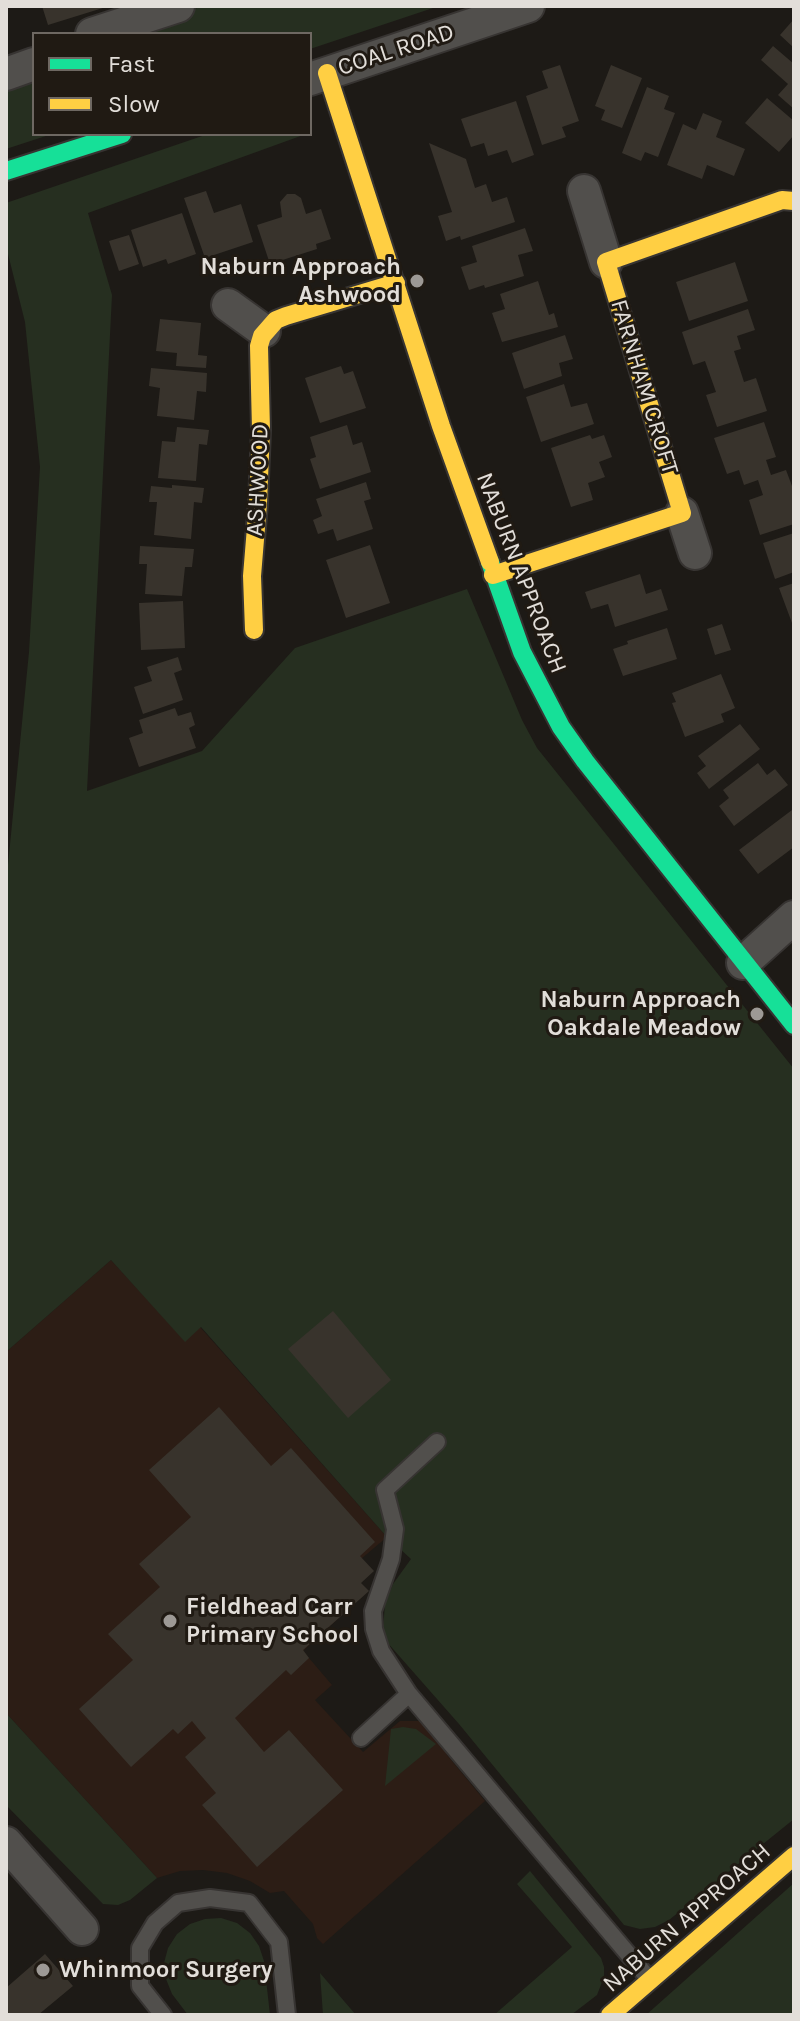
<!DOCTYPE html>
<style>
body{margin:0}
#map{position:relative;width:800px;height:2021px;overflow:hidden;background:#1d1a16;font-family:Karla,sans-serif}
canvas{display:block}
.frame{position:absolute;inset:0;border:8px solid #e2ded9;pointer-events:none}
.legend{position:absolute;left:32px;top:32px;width:280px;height:104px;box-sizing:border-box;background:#201a13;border:2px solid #6e6862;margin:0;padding:10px 14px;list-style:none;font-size:24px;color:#e2ded9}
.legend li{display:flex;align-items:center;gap:16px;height:40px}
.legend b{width:40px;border:2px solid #6e6862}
</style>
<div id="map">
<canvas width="800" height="2021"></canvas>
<div class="frame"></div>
<ul class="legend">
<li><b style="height:10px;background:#16e098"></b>Fast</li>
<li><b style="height:10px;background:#ffcf43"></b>Slow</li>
</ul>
</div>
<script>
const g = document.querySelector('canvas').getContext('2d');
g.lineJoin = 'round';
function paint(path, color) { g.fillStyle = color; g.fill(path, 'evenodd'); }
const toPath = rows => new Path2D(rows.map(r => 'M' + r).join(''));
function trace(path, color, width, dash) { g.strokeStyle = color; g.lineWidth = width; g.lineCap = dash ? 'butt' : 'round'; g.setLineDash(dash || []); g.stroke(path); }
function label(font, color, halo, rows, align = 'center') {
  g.font = font + ' Karla,sans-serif'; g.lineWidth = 6; g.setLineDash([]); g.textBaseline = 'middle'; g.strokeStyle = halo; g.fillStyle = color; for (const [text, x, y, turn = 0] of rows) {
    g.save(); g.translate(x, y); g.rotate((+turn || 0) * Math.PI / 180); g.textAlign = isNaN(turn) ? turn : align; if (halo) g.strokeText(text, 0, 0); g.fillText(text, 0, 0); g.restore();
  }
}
paint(toPath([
 [111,1260,185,1341,200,1327,387,1537,348,1570,367,1592,303,1651,332,1685,315,1700,363,1752,400,1721,421,1721,430,1725,437,1732,447,1755,485,1801,323,1944,317,1938,313,1924,284,1891,270,1893,250,1881,227,1873,203,1870,180,1871,157,1878,6,1713,6,1352]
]), '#2c1d15');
paint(toPath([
 [203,6,439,6,310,49,310,34,119,34],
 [34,75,34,134,52,134,6,149,6,84],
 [208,134,306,134,88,213,112,295,87,791,202,751,295,648,467,589,522,720,537,748,794,1069,794,1819,669,1920,655,1927,640,1929,624,1925,459,1724,386,1641,383,1629,385,1604,393,1584,411,1559,387,1537,201,1327,185,1342,111,1260,6,1352,6,885,29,652,40,467,25,322,6,246,6,203],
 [6,1713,157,1878,130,1900,118,1905,103,1904,6,1805],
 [403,1727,416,1729,436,1744,385,1786,391,1729],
 [530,1871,601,1958,604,1967,604,1977,597,1995,571,2015,494,2015,572,1947,517,1884],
 [794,1883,794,2015,646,2015],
 [221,1918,237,1923,250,1933,259,1946,264,1961,270,2015,188,2015,172,1994,166,1979,164,1963,168,1948,177,1934,190,1924,205,1919],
 [320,1973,356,2015,323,2015]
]), '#262f20');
paint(toPath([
 [42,6,106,6,106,7,48,25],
 [794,19,794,48,780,35],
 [773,46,794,64,794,109,778,95,788,84,761,60],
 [560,65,579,121,562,127,566,137,542,145,526,96,548,88,542,71],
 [611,65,642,78,622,128,601,120,605,110,595,106],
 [647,87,669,96,664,109,675,113,658,157,645,152,641,161,622,153],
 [767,98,794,121,794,135,779,152,745,123],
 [516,101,534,155,512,163,507,150,488,156,484,143,471,147,461,119],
 [703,113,722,121,716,137,745,149,734,176,707,165,702,179,667,165,683,124,696,130],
 [429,143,466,159,475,188,486,184,492,202,507,197,515,222,461,240,460,236,446,241,438,216,452,212],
 [206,191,214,213,241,204,253,242,205,258,184,198],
 [287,194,295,194,301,198,306,214,321,209,331,239,316,244,317,249,270,264,257,225,282,217,280,202],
 [182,213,196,254,168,264,166,259,143,267,131,230],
 [525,228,533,251,518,255,524,276,485,288,484,285,469,290,461,267,477,262,472,246],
 [129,235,139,264,119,271,109,241],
 [735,262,748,301,689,321,676,282],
 [538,281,549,315,554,313,558,327,502,342,492,313,505,309,500,294],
 [748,309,755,330,737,336,741,349,734,351,744,382,756,378,767,411,717,427,706,395,716,392,705,361,693,365,682,332],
 [160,319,201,323,198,355,207,356,206,368,176,366,177,353,156,351],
 [565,335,573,359,559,363,562,376,524,389,512,353],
 [341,366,344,374,353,371,366,408,320,423,305,378],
 [151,368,207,373,206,392,197,391,194,420,157,416,160,388,149,386],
 [564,384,571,407,587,403,594,424,541,442,526,397],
 [764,422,776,457,766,460,771,475,786,470,792,486,794,485,794,524,760,535,749,500,763,495,758,480,744,485,739,470,727,474,714,438],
 [347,425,353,445,362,442,371,472,320,489,310,459,316,457,310,437],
 [177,427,209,430,207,445,199,444,196,481,158,478,162,441,175,442],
 [590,435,592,439,604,435,612,457,599,462,605,477,588,483,593,500,571,507,551,448],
 [366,482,371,499,364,501,373,529,337,541,333,529,318,534,313,520,322,516,316,499],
 [172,485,204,488,202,503,194,502,191,539,154,535,157,502,149,502,151,486,172,488],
 [794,533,794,572,775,579,763,543],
 [370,545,390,603,346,618,326,560],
 [140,546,194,549,192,567,185,567,182,596,145,594,147,564,139,564],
 [640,574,646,594,661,589,668,610,615,627,608,604,591,609,585,592],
 [794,583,794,623,792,623,779,588],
 [183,601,185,648,141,650,139,603],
 [722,624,731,650,715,655,707,629],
 [667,628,677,659,623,676,613,649,628,644,627,641],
 [178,657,182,670,174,673,183,700,143,714,134,687,152,681,147,667],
 [721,674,735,708,721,714,724,722,685,737,672,703,676,702,672,693],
 [175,708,178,716,191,712,195,725,189,728,196,748,139,767,129,738,143,733,139,720],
 [740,724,760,749,709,789,697,773,706,766,698,756],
 [758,763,767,775,775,769,788,785,734,826,719,806,729,798,723,790],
 [792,810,794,813,794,847,758,874,739,850],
 [333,1311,391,1380,348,1418,288,1349],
 [219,1407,271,1466,291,1448,375,1542,360,1556,374,1571,361,1583,369,1591,303,1650,309,1658,291,1675,286,1670,235,1718,264,1752,289,1730,343,1790,257,1867,202,1805,216,1793,185,1757,206,1738,192,1721,178,1734,173,1729,131,1767,79,1709,133,1660,108,1634,160,1587,139,1564,191,1517,149,1470],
 [45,1954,73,1986,38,2015,6,2015,6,1988]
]), '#38332c');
const lane = toPath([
 [409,1694,381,1651,374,1629,373,1611,391,1559,395,1529,385,1490,437,1442],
 [361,1738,409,1694,650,1980],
 [163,2015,140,1986,140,1948,155,1923,178,1903,210,1898,249,1903,279,1942,287,2015]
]);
const street = toPath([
 [92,34,178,6],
 [6,74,34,64],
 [310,79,528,6],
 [584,191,606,262],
 [228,305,264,331],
 [682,513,695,553],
 [743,963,794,917],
 [6,1843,82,1929]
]);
const fast = toPath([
 [6,171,122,134],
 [490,562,522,652,561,727,585,761,794,1025]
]);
const slow = toPath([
 [327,73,441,426,490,562],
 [493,575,682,513,606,262,782,200,794,201],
 [254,630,252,576,258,503,261,430,259,346,262,336,276,320,286,316,396,283],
 [610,2015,794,1856]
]);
trace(lane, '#373432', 20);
trace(street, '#373432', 36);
trace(fast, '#373432', 22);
trace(slow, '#373432', 22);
trace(lane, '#514f4c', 16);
trace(street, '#514f4c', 32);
trace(fast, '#16e098', 18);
trace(slow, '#ffcf43', 18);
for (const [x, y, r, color] of [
 [417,281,8,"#9d9995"],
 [757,1014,8,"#9d9995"],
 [170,1621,8,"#9d9995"],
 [43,1970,8,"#9d9995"]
]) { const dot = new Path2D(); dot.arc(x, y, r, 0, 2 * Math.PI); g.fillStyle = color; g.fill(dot); trace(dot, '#201a13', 3); }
label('24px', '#e2ded9', '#201a13', [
 ["COAL ROAD",396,50,-18],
 ["FARNHAM CROFT",644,387,73],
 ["ASHWOOD",258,480,-87],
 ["NABURN APPROACH",521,573,69],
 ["NABURN APPROACH",687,1918,-41]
]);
label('bold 24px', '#e2ded9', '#201a13', [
 ["Naburn Approach",401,267],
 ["Ashwood",401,295],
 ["Naburn Approach",741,1000],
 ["Oakdale Meadow",741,1028],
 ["Fieldhead Carr",186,1607,"left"],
 ["Primary School",186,1635,"left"],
 ["Whinmoor Surgery",59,1970,"left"]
], 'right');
</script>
